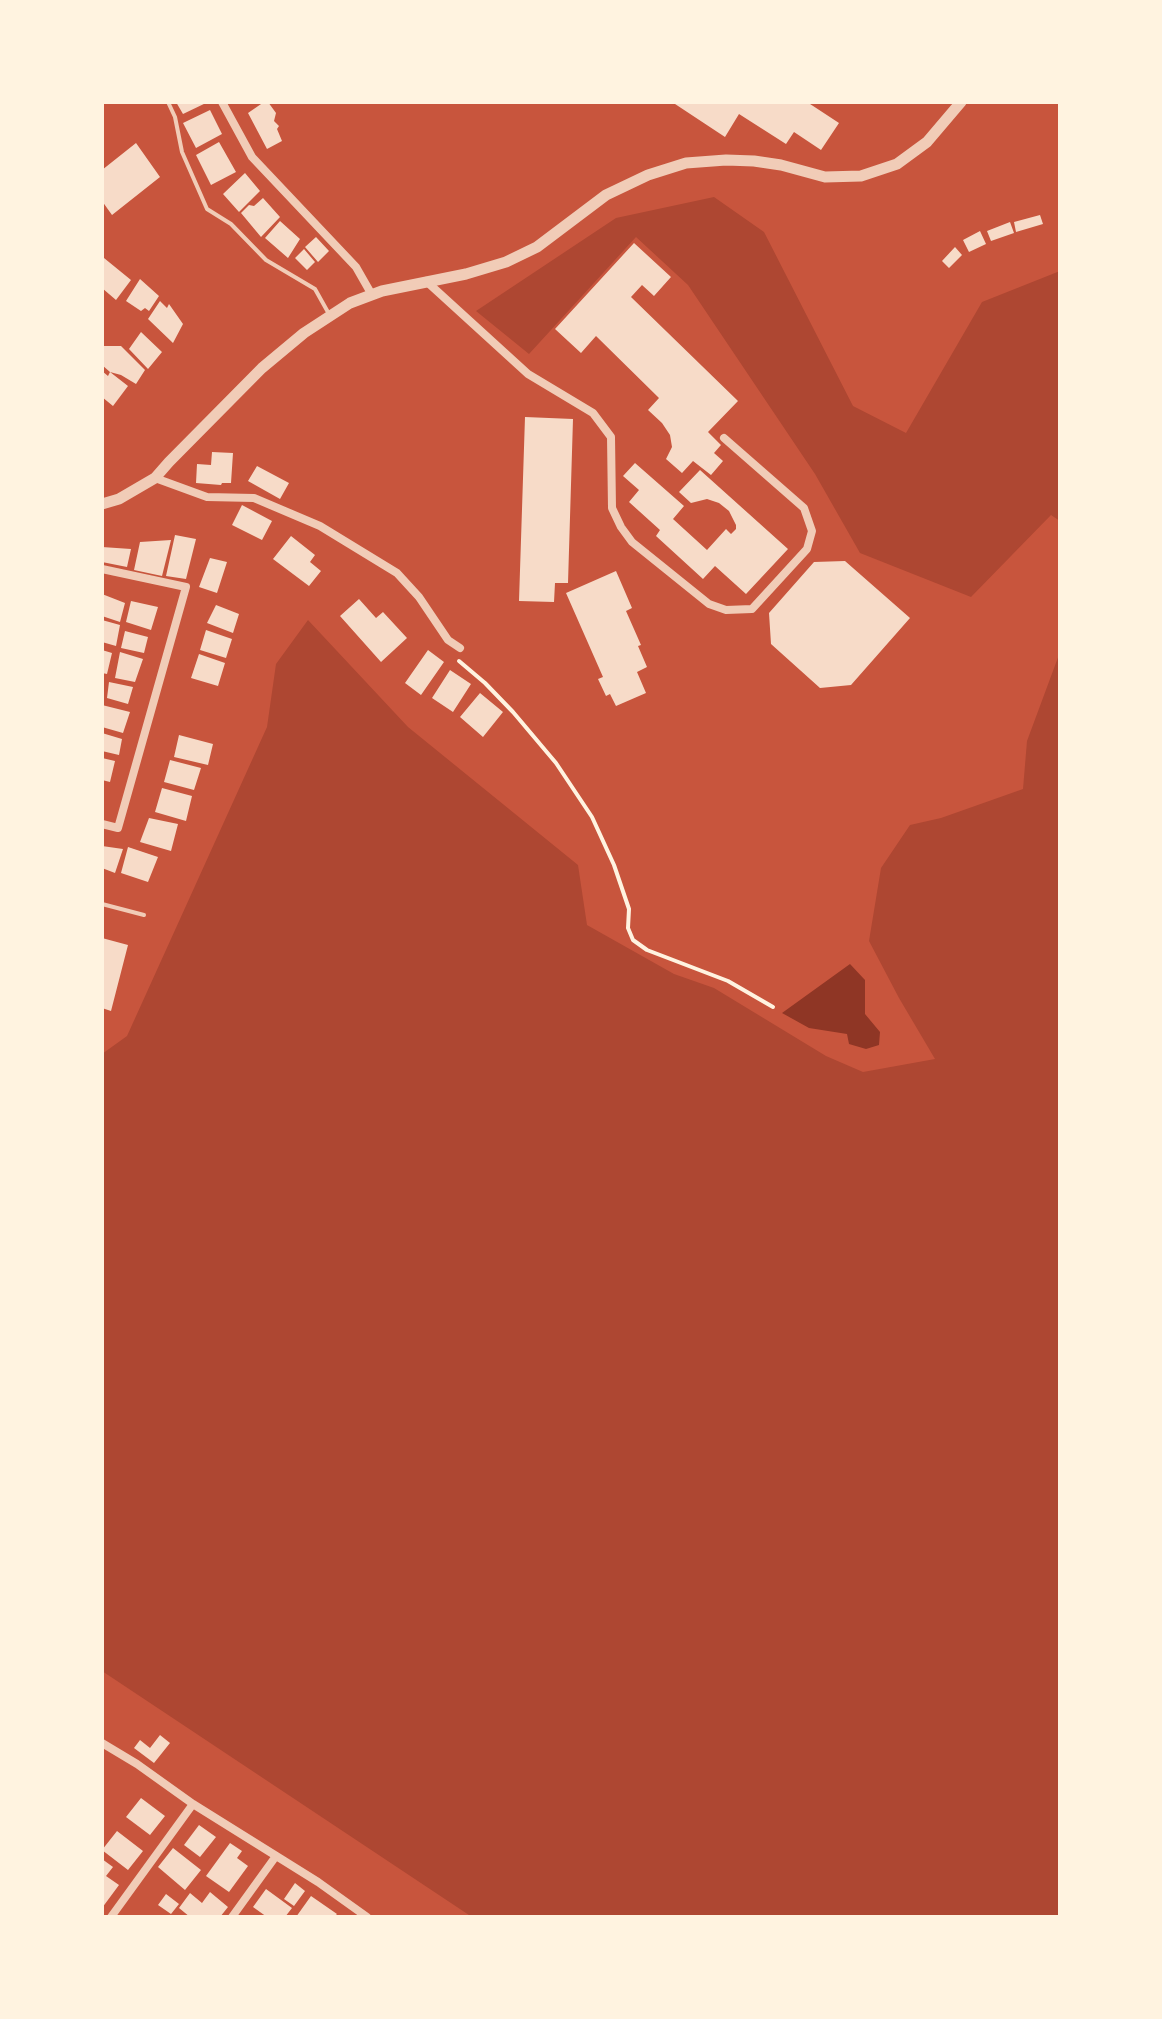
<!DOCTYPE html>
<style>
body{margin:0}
#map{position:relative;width:1162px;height:2019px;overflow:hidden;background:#c8553d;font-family:"Noto Sans",sans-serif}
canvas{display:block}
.frame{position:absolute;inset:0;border:104px solid #fff3e0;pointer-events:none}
</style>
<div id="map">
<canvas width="1162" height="2019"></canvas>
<div class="frame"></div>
</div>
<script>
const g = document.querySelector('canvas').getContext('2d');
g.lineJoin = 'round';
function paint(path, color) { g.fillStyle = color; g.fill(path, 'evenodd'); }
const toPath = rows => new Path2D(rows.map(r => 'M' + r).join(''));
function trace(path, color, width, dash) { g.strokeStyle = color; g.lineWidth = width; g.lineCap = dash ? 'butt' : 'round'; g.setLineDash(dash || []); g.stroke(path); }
paint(toPath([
 [714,197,764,232,853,406,906,433,982,302,1060,271,1060,521,1051,515,971,597,860,553,815,474,688,285,636,237,529,354,476,311,616,218],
 [308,620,408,727,578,865,587,925,674,974,714,988,826,1056,863,1072,935,1059,899,998,869,941,881,868,910,825,941,818,1023,789,1027,741,1060,652,1060,1917,472,1917,102,1671,102,1054,127,1036,267,727,276,664]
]), '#ae4732');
paint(toPath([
 [850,964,865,980,865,1014,880,1032,879,1045,866,1049,849,1044,847,1034,809,1028,782,1013]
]), '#8f3625');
paint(toPath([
 [176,102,208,102,183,114],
 [264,102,268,102,276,113,274,121,279,126,277,129,282,141,267,149,248,113],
 [672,102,807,102,839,123,821,150,794,132,786,144,739,114,725,137],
 [210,110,222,134,196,148,183,123],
 [219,142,236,172,211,185,196,155],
 [136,143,160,177,112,215,102,201,102,170],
 [245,173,260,191,239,212,223,194],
 [263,198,280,217,261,237,241,213,249,205,254,206],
 [1040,215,1043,224,1016,232,1014,222],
 [280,221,300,239,288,258,265,238],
 [1010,222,1014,233,991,241,987,231],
 [980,231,986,244,969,252,963,240],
 [316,237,329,251,318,262,305,247],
 [634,243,671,277,654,296,642,285,631,297,738,401,708,432,721,445,714,453,723,461,711,475,693,461,682,473,666,459,672,447,670,435,662,423,648,410,659,398,596,336,581,353,555,329],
 [955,247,962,255,949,268,942,261],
 [304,249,315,262,307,270,295,258],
 [104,258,131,280,116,300,102,288,102,260],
 [140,279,159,296,149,311,145,308,141,311,126,301],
 [160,301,167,308,169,304,183,324,173,343,148,319],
 [141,332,162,352,148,369,129,349],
 [104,346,121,346,145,370,136,384,121,375,110,372,102,365,102,348],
 [102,371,108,376,110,372,128,386,113,406,102,397],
 [525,417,573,419,568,583,555,583,554,602,519,601],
 [212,452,233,453,231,483,222,483,221,485,196,483,197,464,211,465],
 [635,463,684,506,673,519,707,550,726,529,731,534,736,529,736,525,729,511,719,503,707,499,691,503,679,492,700,470,788,549,746,594,715,566,703,579,656,536,660,530,629,502,639,490,623,476],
 [257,466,289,483,280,499,248,481],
 [242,505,272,521,262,540,232,525],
 [175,535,196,539,186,579,166,576],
 [291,536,315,555,310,562,321,571,309,586,273,559],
 [171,540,162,576,134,570,140,542],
 [102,547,131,549,127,567,102,562],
 [210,558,227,562,217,593,199,587],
 [845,561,910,618,851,685,820,688,771,644,769,613,814,562],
 [616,571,632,608,626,611,641,645,638,646,647,667,637,672,646,693,616,706,610,694,606,696,598,679,603,677,566,593],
 [102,594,125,603,120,622,102,616],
 [359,599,376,618,383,612,407,638,381,662,340,616],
 [131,601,158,607,151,630,126,622],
 [216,605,239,614,233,633,207,623],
 [102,620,120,625,116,646,102,642],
 [206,630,232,639,226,658,200,650],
 [125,631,148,637,144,653,121,648],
 [102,650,112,653,107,674,102,673],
 [428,650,444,662,421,695,405,683],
 [120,652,143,659,135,682,115,678],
 [199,654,225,663,218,686,191,678],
 [450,670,471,684,453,712,432,698],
 [109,682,133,687,128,704,107,698],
 [480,693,503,712,483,737,460,717],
 [102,705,130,712,123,733,102,727],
 [102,733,122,739,119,755,102,751],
 [179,735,213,744,208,765,174,757],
 [102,758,115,761,110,782,102,780],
 [170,760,201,768,194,790,164,782],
 [162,788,192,796,186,821,155,812],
 [149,818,178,824,171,851,140,842],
 [102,846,123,849,115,873,102,868],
 [128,847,158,857,148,882,121,873],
 [102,938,128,945,111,1011,102,1008],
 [160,1735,170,1743,154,1763,134,1748,140,1740,150,1748],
 [141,1798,165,1816,150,1835,126,1817],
 [199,1825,216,1837,200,1857,184,1845],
 [117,1831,143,1851,128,1870,102,1850],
 [230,1843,242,1851,237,1858,248,1866,229,1892,206,1876],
 [173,1848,201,1870,185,1890,158,1867],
 [102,1859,113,1867,106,1876,119,1885,102,1908],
 [295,1883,305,1891,294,1906,284,1899],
 [266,1889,292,1908,285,1917,267,1917,253,1907],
 [210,1892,228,1907,220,1917,190,1917,179,1908,190,1893,202,1903],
 [166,1894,179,1904,171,1914,158,1905],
 [311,1896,337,1914,334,1917,296,1917]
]), '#f7dbc8');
trace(toPath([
 [459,661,485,683,513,712,556,763,592,817,614,865,629,909,628,928,633,940,647,950,728,981,773,1007]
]), '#fff3e0', 4);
trace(toPath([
 [168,102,175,117,182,152,207,209,231,224,266,260,315,289,329,314],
 [102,904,144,915]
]), '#f1ccb7', 4);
trace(toPath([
 [222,102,252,157,356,267,372,295],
 [426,281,528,374,593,413,611,437,612,508,621,527,632,542,709,604,726,610,752,609,807,549,812,531,804,508,724,438],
 [155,478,207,497,254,498,320,526,397,573,419,597,448,640,460,648],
 [102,569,186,587,118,828,102,824],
 [102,1743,137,1764,193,1804,318,1882,367,1917],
 [111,1917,193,1804],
 [232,1917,276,1856]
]), '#f1ccb7', 8);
trace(toPath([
 [102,504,119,499,155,478,169,462,262,368,304,333,350,303,382,291,466,274,506,262,537,247,606,195,648,175,686,163,726,160,754,161,781,165,825,177,861,176,897,164,927,142,961,102]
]), '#f1ccb7', 11);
</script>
